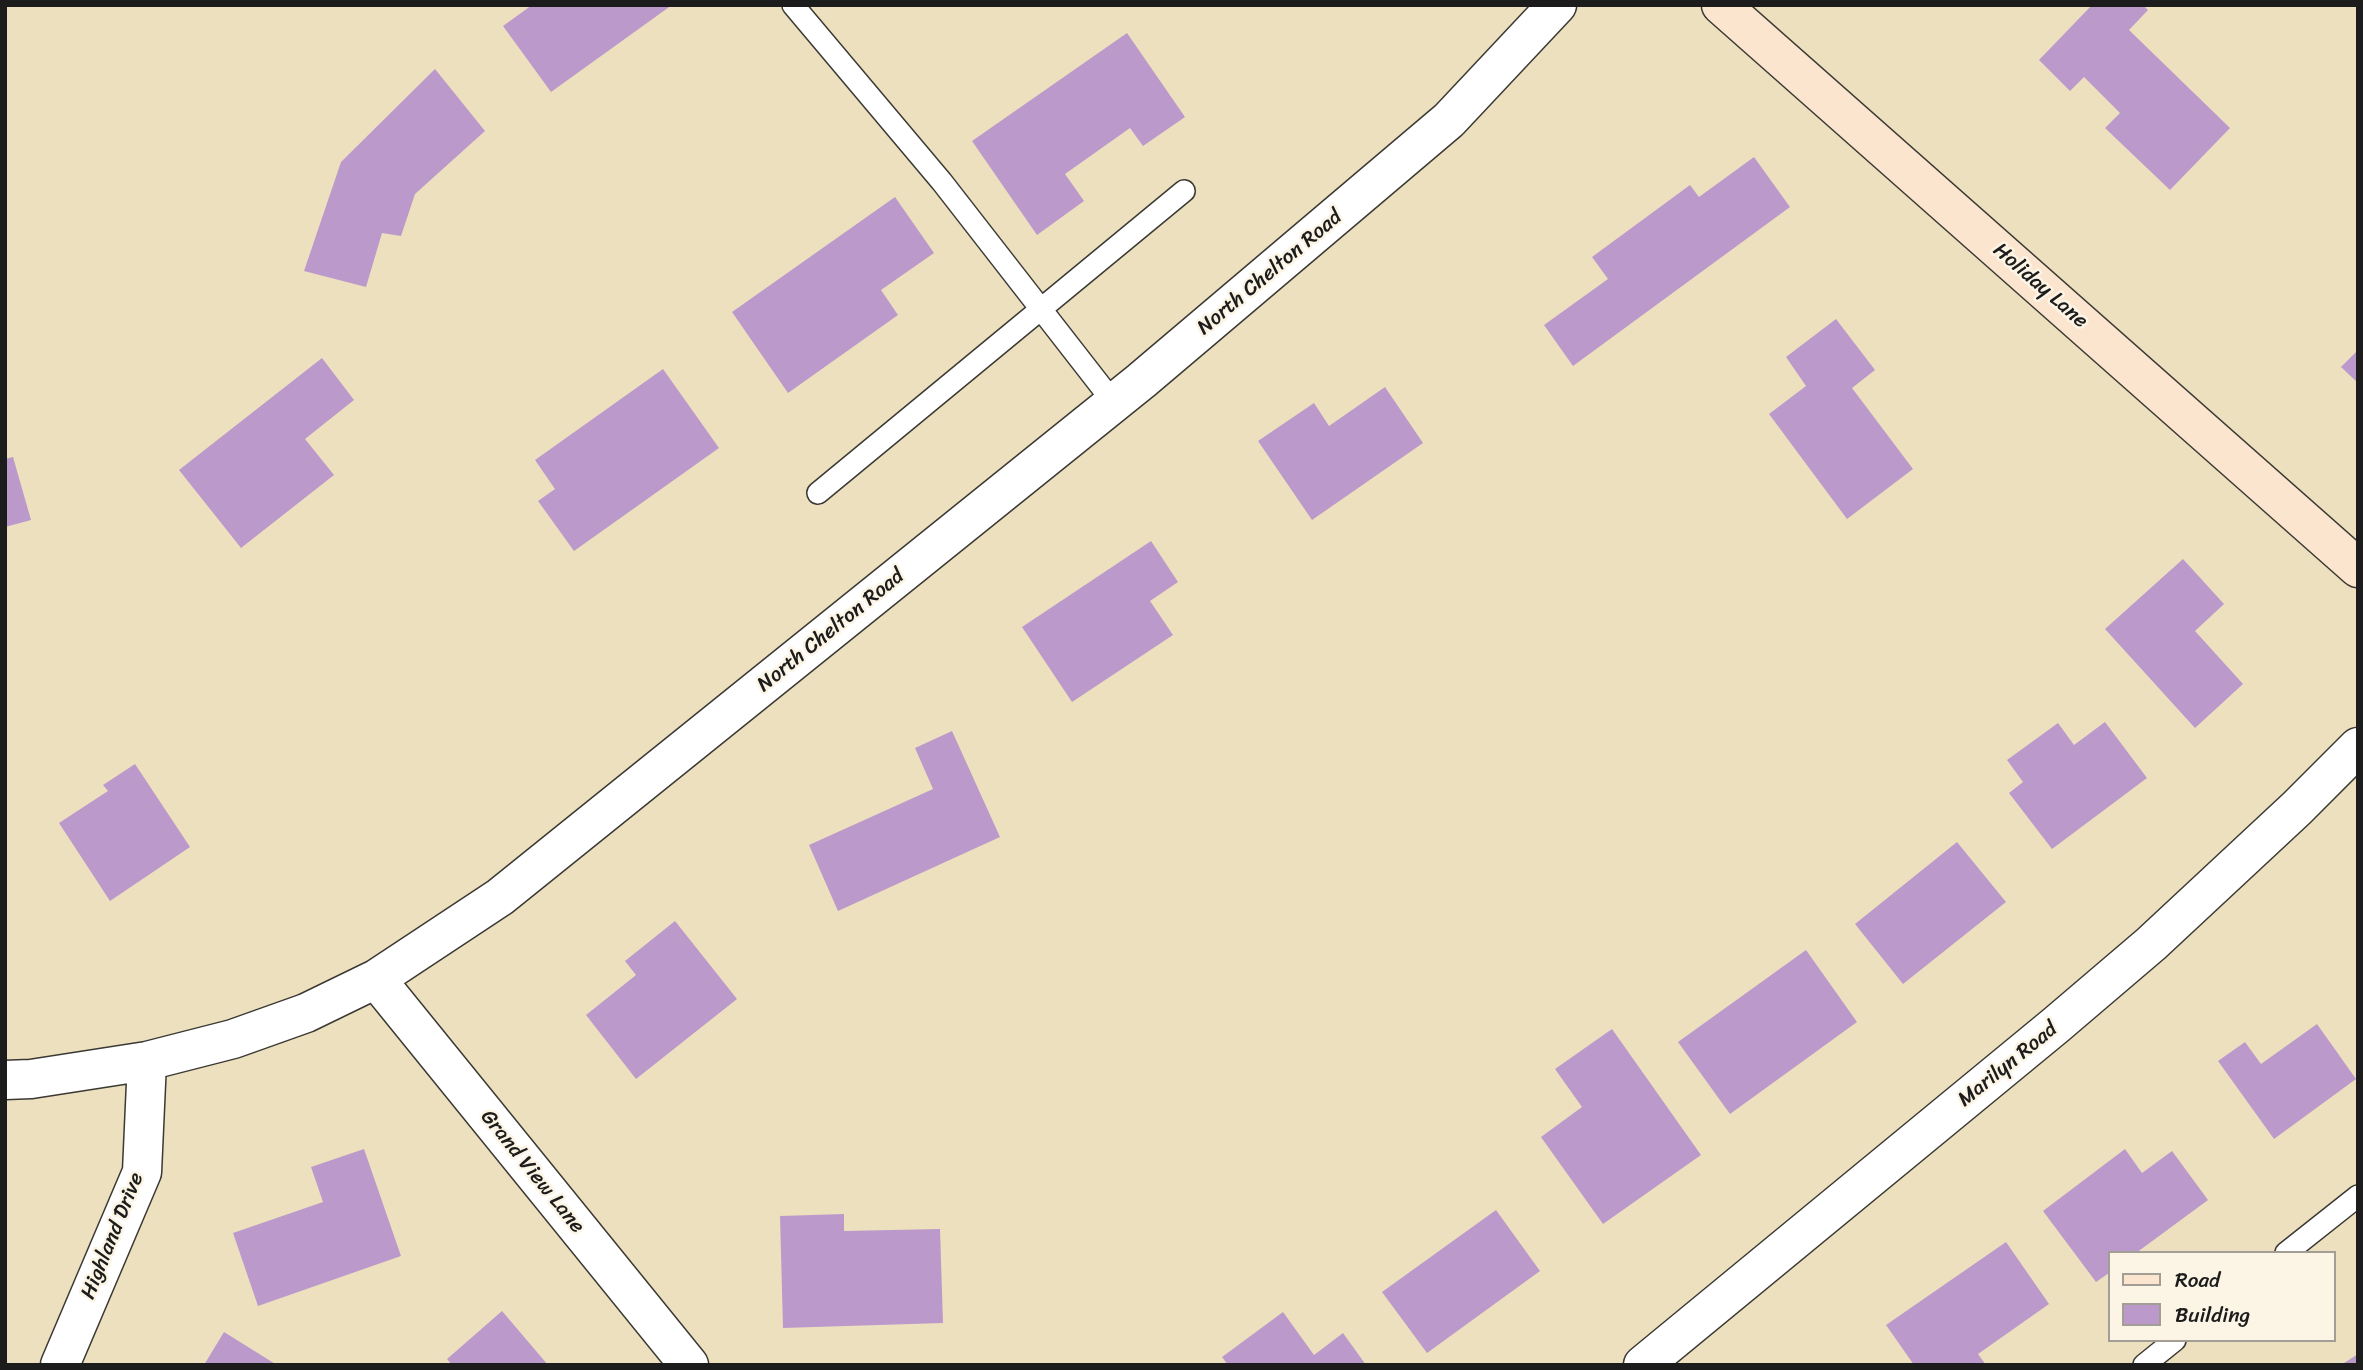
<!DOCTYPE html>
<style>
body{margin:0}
#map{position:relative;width:2363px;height:1370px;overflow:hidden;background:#ede0be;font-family:Sriracha,sans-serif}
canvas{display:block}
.frame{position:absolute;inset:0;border:7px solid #1c1c1c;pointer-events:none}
.legend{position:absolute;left:2108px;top:1251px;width:228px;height:91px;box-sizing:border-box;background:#fcf5e5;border:2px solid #a29e95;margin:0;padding:9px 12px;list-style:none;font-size:21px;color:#1c1c1c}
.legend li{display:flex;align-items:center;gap:14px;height:35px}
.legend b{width:35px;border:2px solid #a29e95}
</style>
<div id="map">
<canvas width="2363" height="1370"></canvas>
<div class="frame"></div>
<ul class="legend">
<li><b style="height:9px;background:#fce5cf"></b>Road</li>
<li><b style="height:19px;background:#bc99cb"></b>Building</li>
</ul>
</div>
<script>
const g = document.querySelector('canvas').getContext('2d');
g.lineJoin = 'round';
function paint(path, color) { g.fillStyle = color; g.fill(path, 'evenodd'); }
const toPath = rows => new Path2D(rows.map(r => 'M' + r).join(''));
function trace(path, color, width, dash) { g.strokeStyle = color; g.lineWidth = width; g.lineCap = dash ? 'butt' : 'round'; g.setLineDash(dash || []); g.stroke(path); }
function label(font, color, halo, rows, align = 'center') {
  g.font = font + ' Sriracha,sans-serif'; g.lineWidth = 5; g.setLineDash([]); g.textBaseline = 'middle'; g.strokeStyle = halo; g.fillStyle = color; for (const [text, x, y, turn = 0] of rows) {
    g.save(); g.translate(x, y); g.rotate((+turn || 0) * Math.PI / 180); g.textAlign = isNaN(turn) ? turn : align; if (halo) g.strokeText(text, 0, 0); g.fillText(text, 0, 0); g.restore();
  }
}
paint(toPath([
 [532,5,672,5,551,92,503,26],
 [2092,5,2143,5,2148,10,2129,30,2230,128,2170,190,2105,128,2120,113,2084,77,2070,91,2039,60],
 [1127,33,1185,117,1143,146,1130,128,1065,174,1084,201,1037,235,972,141],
 [435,69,485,131,415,194,401,236,382,233,366,287,304,271,341,162],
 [1754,157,1790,207,1573,366,1544,325,1608,279,1592,257,1690,185,1699,197],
 [895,197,934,253,881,290,898,315,788,393,732,312],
 [1836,319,1875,370,1852,388,1913,469,1847,519,1769,414,1806,386,1786,357],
 [2358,350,2358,383,2341,367],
 [322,358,354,400,305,439,334,475,241,548,179,470],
 [663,369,719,448,574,551,538,501,555,489,535,460],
 [1385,387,1423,443,1312,520,1258,441,1314,403,1329,426],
 [13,457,31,520,5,527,5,459],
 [1151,541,1178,582,1150,601,1173,635,1072,702,1022,627],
 [2183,559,2224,604,2195,631,2243,684,2195,728,2105,629],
 [2105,722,2147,778,2052,849,2009,793,2023,782,2007,760,2058,723,2074,745],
 [952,731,1000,837,838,911,809,845,933,789,915,748],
 [135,764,190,847,110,901,59,823,108,791,103,785],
 [1957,842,2006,902,1903,984,1855,924],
 [675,921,737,999,636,1079,586,1015,636,975,625,961],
 [1806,950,1857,1022,1730,1114,1678,1042],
 [2317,1024,2356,1079,2274,1139,2218,1061,2245,1042,2261,1064],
 [1612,1029,1701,1155,1603,1224,1541,1137,1582,1107,1555,1069],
 [364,1149,401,1256,258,1306,233,1233,323,1202,311,1167],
 [2125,1149,2142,1173,2172,1151,2208,1200,2136,1253,2109,1253,2109,1273,2096,1282,2043,1211],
 [1496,1210,1540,1271,1427,1353,1382,1292],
 [844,1214,844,1231,940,1229,943,1323,783,1328,780,1216],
 [2006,1242,2049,1304,1978,1354,1986,1365,1914,1365,1886,1325],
 [502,1311,548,1365,452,1365,447,1359],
 [1283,1312,1314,1355,1343,1333,1366,1365,1228,1365,1222,1357],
 [224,1332,277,1365,204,1365],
 [2358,1354,2358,1365,2341,1365]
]), '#bc99cb');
const lane = toPath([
 [793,5,942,182,1114,403],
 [818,493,1184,191],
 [2286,1253,2358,1196],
 [2144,1365,2175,1340]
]);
const street = toPath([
 [376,979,689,1365],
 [5,1080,31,1079,147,1061,233,1039,306,1013,376,979,500,897,1141,381,1449,120,1557,5],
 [60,1365,142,1172,147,1061],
 [1643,1365,2056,1025,2151,944,2297,808,2358,747]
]);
const secondary = toPath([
 [1721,5,2358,568]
]);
trace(lane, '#3b3934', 24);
trace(street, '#3b3934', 41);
trace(secondary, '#3b3934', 41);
trace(lane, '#fff', 21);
trace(street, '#fff', 38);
trace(secondary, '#fce5cf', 38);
label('21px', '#1c1c1c', '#fcf5e5', [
 ["North Chelton Road",1270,273,-40],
 ["Holiday Lane",2040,286,41],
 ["North Chelton Road",831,631,-39],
 ["Marilyn Road",2008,1065,-39],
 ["Grand View Lane",532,1172,51],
 ["Highland Drive",113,1236,-68]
]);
</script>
